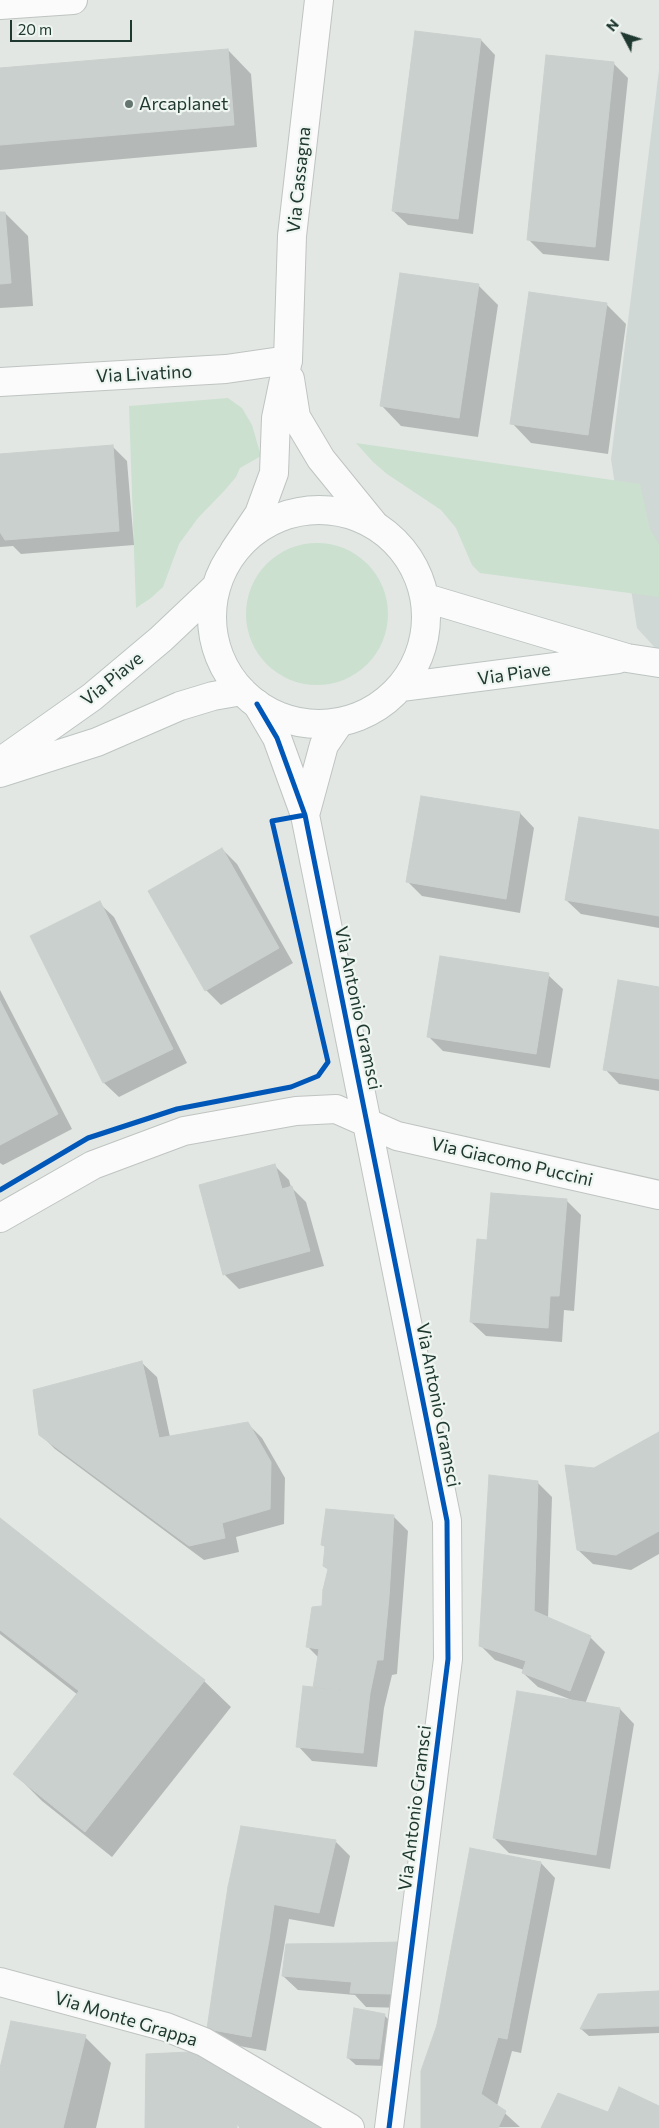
<!DOCTYPE html>
<style>
body{margin:0}
#map{position:relative;width:659px;height:2128px;overflow:hidden;background:#e2e7e4;font-family:Commissioner,sans-serif}
canvas{display:block}
.north{position:absolute;left:599px;top:10px;width:50px;height:50px;-webkit-text-stroke:4px #eff6f2;paint-order:stroke;rotate:310deg;font-size:14px;font-weight:700;line-height:20px;text-align:center;color:#203930}
.north::after{content:'';display:block;margin:auto;width:18px;height:22px;background:#203930;clip-path:polygon(50% 0,100% 100%,50% 72%,0 100%)}
.scale{position:absolute;left:10px;top:20px;width:122px;height:22px;box-sizing:border-box;border:2px solid #203930;border-top:0;padding-left:6px;font-size:15px;line-height:18px;white-space:nowrap;color:#203930;-webkit-text-stroke:4px #eff6f2;paint-order:stroke}
</style>
<div id="map">
<canvas width="659" height="2128"></canvas>
<div class="north">N</div>
<div class="scale">20 m</div>
</div>
<script>
const g = document.querySelector('canvas').getContext('2d');
g.lineJoin = 'round';
function paint(path, color) { g.fillStyle = color; g.fill(path, 'evenodd'); }
const toPath = rows => new Path2D(rows.map(r => 'M' + r).join(''));
function trace(path, color, width, dash) { g.strokeStyle = color; g.lineWidth = width; g.lineCap = dash ? 'butt' : 'round'; g.setLineDash(dash || []); g.stroke(path); }
function label(font, color, halo, rows, align = 'center') {
  g.font = font + ' Commissioner,sans-serif'; g.lineWidth = 4.5; g.setLineDash([]); g.textBaseline = 'middle'; g.strokeStyle = halo; g.fillStyle = color; for (const [text, x, y, turn = 0] of rows) {
    g.save(); g.translate(x, y); g.rotate((+turn || 0) * Math.PI / 180); g.textAlign = isNaN(turn) ? turn : align; if (halo) g.strokeText(text, 0, 0); g.fillText(text, 0, 0); g.restore();
  }
}
paint(toPath([
 [659,70,659,652,637,628,611,459]
]), '#cfd8d4');
paint(toPath([
 [228,398,242,408,252,425,261,456,240,468,236,477,225,490,198,518,179,544,163,587,151,598,136,608,129,406],
 [356,443,640,484,650,529,659,544,659,597,480,573,472,565,456,528,441,510,387,474,373,462],
 '246 614a71 71 0 1 1 142 0a71 71 0 1 1-142 0Z'
]), '#cbe0cf');
paint(toPath([
 [481,40,495,55,473,234,408,225,393,211],
 [228,50,251,74,257,147,0,170,0,69],
 [613,63,628,78,609,261,543,254,528,239],
 [0,213,5,213,28,236,33,306,0,308],
 [478,285,498,305,478,437,401,426,382,406],
 [606,304,626,324,608,454,531,443,512,423],
 [112,446,127,461,134,545,21,554,13,546,0,547,0,456],
 [520,813,534,828,520,913,422,896,407,881],
 [659,832,659,928,581,914,566,900],
 [222,849,237,864,293,963,221,1005,206,990],
 [99,903,114,917,187,1063,119,1097,104,1083,32,937],
 [548,975,563,989,550,1068,443,1051,428,1036],
 [659,989,659,1091,619,1084,605,1069],
 [0,990,72,1129,3,1165,0,1163],
 [274,1165,289,1180,291,1187,306,1202,324,1266,239,1289,225,1275,201,1186],
 [566,1200,581,1215,574,1311,564,1310,562,1342,486,1336,471,1322,488,1241],
 [142,1363,157,1377,170,1437,247,1423,262,1438,285,1478,284,1524,236,1537,239,1552,204,1560,55,1449,40,1434],
 [659,1433,659,1554,631,1570,593,1564,578,1550,594,1470],
 [537,1482,552,1497,548,1619,590,1637,605,1652,585,1704,620,1709,634,1724,610,1869,509,1853,494,1838,572,1700,538,1687,523,1673,524,1670,495,1660,480,1645],
 [394,1517,408,1531,397,1674,392,1675,384,1708,377,1767,312,1761,298,1746,314,1689,319,1658,308,1647,323,1607,329,1570,324,1565,326,1548,323,1545],
 [0,1520,204,1681,231,1707,112,1857,42,1801,15,1774,78,1695,0,1634],
 [242,1827,335,1841,350,1856,334,1927,289,1919,266,2051,223,2043,209,2028],
 [541,1863,555,1878,521,2053,512,2051,497,2106,520,2127,422,2128],
 [414,1958,405,2008,366,2007,355,1995,298,1990,283,1976],
 [659,1993,659,2033,589,2036,581,2029],
 [355,2009,385,2016,392,2023,386,2066,356,2065,348,2058],
 [85,2037,111,2063,96,2128,0,2128,0,2074]
]), '#0003');
const building = toPath([
 [415,31,481,39,458,219,392,211,415,31],
 [228,49,234,125,0,145,0,68,228,49],
 [546,55,614,62,595,247,527,240,546,55],
 [0,212,5,212,11,283,0,284,0,212],
 [400,273,479,284,459,418,380,406,400,273],
 [529,292,607,303,588,435,510,424,529,292],
 [113,445,119,531,5,540,0,532,0,454,113,445],
 [421,796,520,812,506,899,406,882,421,796],
 [579,817,659,830,659,916,565,900,579,817],
 [222,848,279,948,205,991,148,891,222,848],
 [100,901,173,1049,103,1083,30,936,100,901],
 [440,956,549,973,536,1054,427,1037,440,956],
 [618,980,659,987,659,1079,603,1070,618,980],
 [0,1001,58,1114,0,1145,0,1001],
 [275,1164,282,1189,292,1186,310,1251,223,1275,199,1185,275,1164],
 [491,1193,567,1199,559,1296,550,1296,548,1328,470,1322,477,1239,487,1240,491,1193],
 [142,1361,159,1438,248,1422,271,1462,270,1509,222,1523,225,1538,189,1546,39,1435,33,1390,142,1361],
 [659,1432,659,1531,616,1555,577,1550,565,1465,594,1468,659,1432],
 [489,1475,538,1481,534,1611,591,1636,570,1691,522,1673,526,1661,479,1646,489,1475],
 [326,1509,394,1515,389,1597,323,1590,328,1569,323,1566,325,1546,321,1545,326,1509],
 [0,1518,205,1680,85,1832,13,1774,79,1691,0,1630,0,1518],
 [323,1590,389,1597,383,1660,377,1660,370,1693,313,1688,319,1649,306,1647,312,1607,322,1606,323,1590],
 [303,1686,370,1693,363,1753,296,1747,303,1686],
 [517,1691,620,1708,596,1855,493,1838,517,1691],
 [241,1826,336,1840,319,1913,256,1901,257,1887,228,1887,241,1826],
 [470,1848,541,1862,507,2039,437,2025,470,1848],
 [228,1887,257,1887,256,1901,274,1905,269,1940,221,1933,228,1887],
 [221,1933,269,1940,251,2037,207,2029,221,1933],
 [400,1942,391,1994,350,1993,357,1943,400,1942],
 [357,1943,352,1982,282,1976,286,1944,357,1943],
 [659,1991,659,2026,580,2029,598,1994,659,1991],
 [354,2008,385,2014,379,2059,347,2058,354,2008],
 [11,2021,86,2035,63,2128,0,2128,0,2068,11,2021],
 [437,2025,498,2037,481,2094,506,2111,498,2128,421,2128,421,2071,437,2025],
 [190,2052,200,2054,325,2128,240,2128,237,2124,237,2128,189,2128,190,2052],
 [190,2052,189,2128,145,2128,146,2054,190,2052],
 [619,2087,659,2106,659,2128,541,2128,558,2093,608,2112,619,2087]
]);
paint(building, '#cad0cd');
trace(building, '#cad0cd', 1);
const minor = toPath([
 [0,5,73,0],
 [0,382,226,369,288,360],
 [257,704,277,738,305,815,447,1521,448,1659,389,2128],
 [305,815,324,745,339,723],
 [0,1218,93,1165,184,1131,296,1111,336,1109,397,1136,659,1195],
 [0,1982,166,2027,204,2042,350,2128]
]);
const tertiary = toPath([
 [290,379,296,417,321,459,373,523],
 [234,551,259,514,274,473,276,418,288,360,292,236,319,0]
]);
const secondary = toPath([
 '212 617a107 107 0 1 1 214 0a107 107 0 1 1-214 0Z',
 [426,598,627,658,659,663],
 [401,687,618,659],
 [0,762,92,697,161,639,216,587],
 [0,773,97,742,180,706,213,696,242,691]
]);
trace(minor, '#bfc4c1', 30);
trace(tertiary, '#bfc4c1', 30);
trace(secondary, '#bdc5c1', 30);
trace(minor, '#fbfbfb', 28);
trace(tertiary, '#fbfbfb', 28);
trace(secondary, '#fbfbfb', 28);
trace(toPath([
 [257,704,277,738,305,815,447,1521,448,1659,389,2128],
 [0,1190,88,1138,177,1109,291,1087,318,1076,328,1062,272,821,305,815]
]), '#0057b8', 5);
for (const [x, y, r, color] of [
 [129,104,5,"#64766f"]
]) { const dot = new Path2D(); dot.arc(x, y, r, 0, 2 * Math.PI); g.fillStyle = color; g.fill(dot); trace(dot, '#eff6f2', 2); }
label('18px', '#203930', '#eff6f2', [
 ["Arcaplanet",139,104]
], 'left');
label('18px', '#203930', '#eff6f2', [
 ["Via Cassagna",299,180,-84],
 ["Via Livatino",144,374,-3],
 ["Via Piave",514,674,-8],
 ["Via Piave",112,679,-39],
 ["Via Antonio Gramsci",358,1008,78],
 ["Via Giacomo Puccini",512,1162,13],
 ["Via Antonio Gramsci",438,1405,79],
 ["Via Antonio Gramsci",415,1808,-83],
 ["Via Monte Grappa",126,2019,17]
]);
</script>
